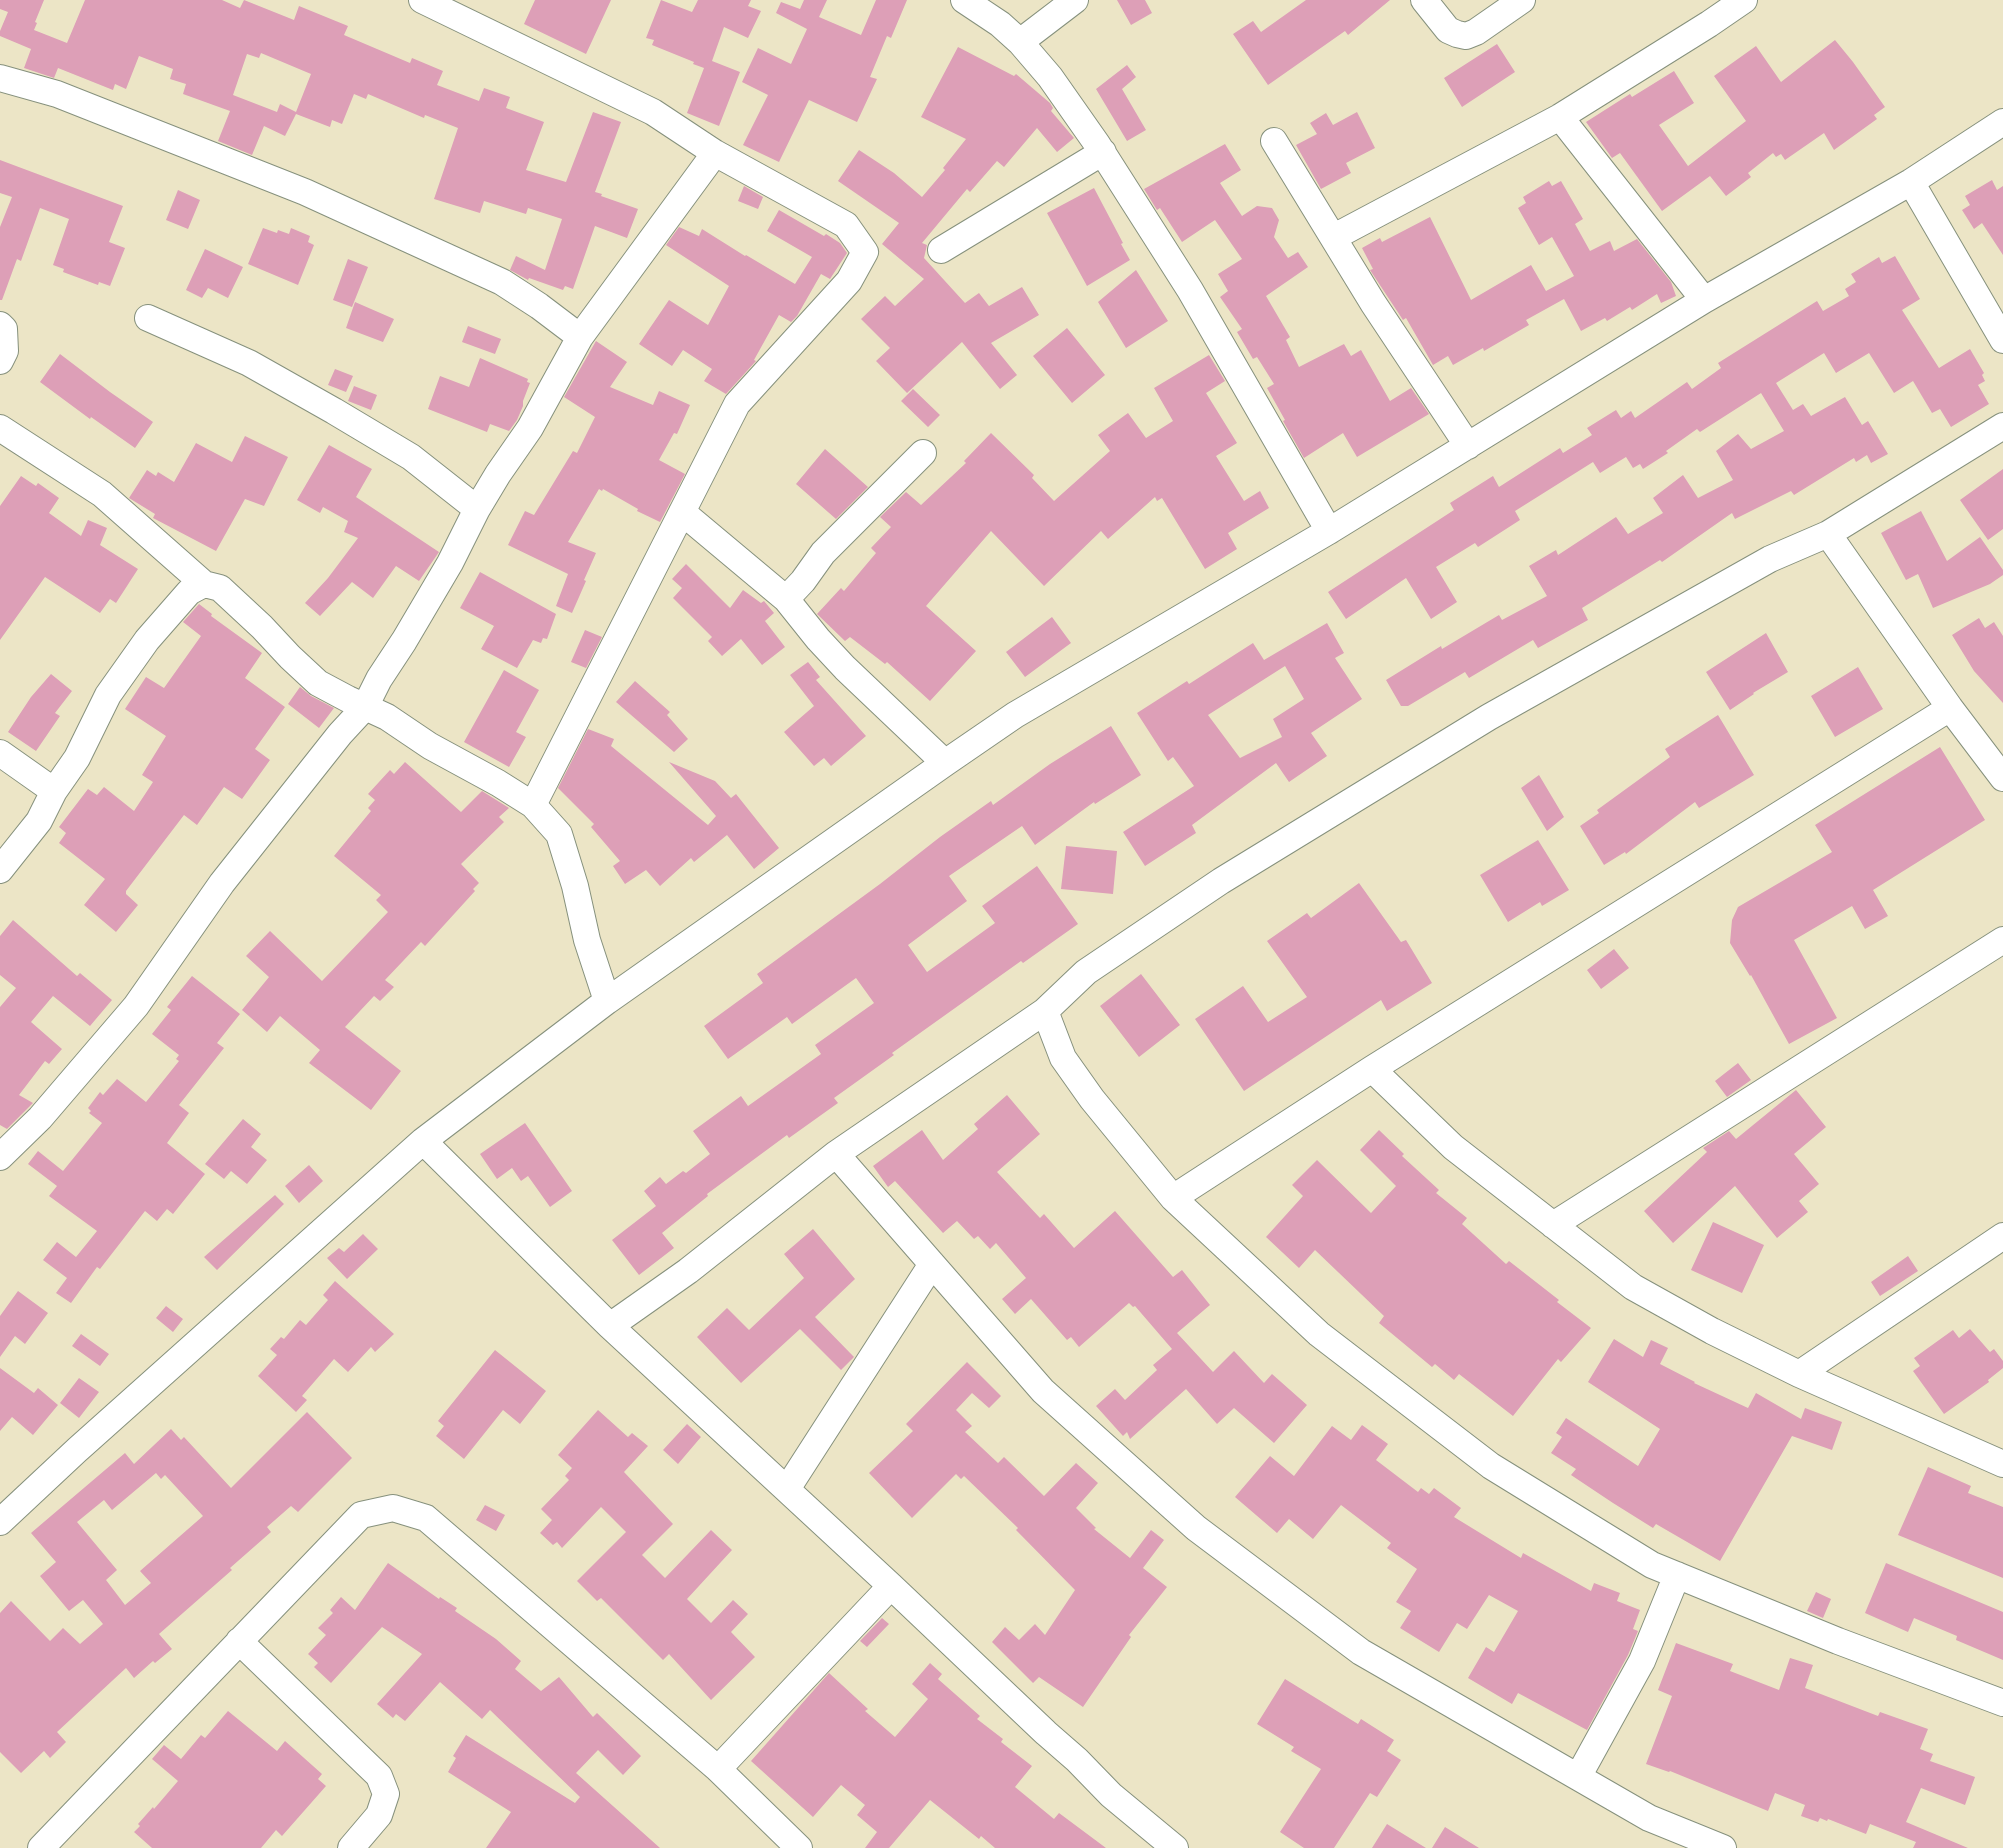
<!DOCTYPE html>
<style>
body{margin:0}
canvas{display:block;background:#ece5c6}
</style>
<canvas width="2003" height="1848"></canvas>
<script>
const g = document.querySelector('canvas').getContext('2d');
g.lineJoin = 'round';
function paint(path, color) { g.fillStyle = color; g.fill(path, 'evenodd'); }
const toPath = rows => new Path2D(rows.map(r => 'M' + r).join(''));
function trace(path, color, width, dash) { g.strokeStyle = color; g.lineWidth = width; g.lineCap = dash ? 'butt' : 'round'; g.setLineDash(dash || []); g.stroke(path); }
paint(toPath([
 [0,0,44,0,35,22,37,23,34,30,67,43,85,0,222,0,240,8,244,0,294,20,299,6,348,26,344,35,410,63,412,58,443,71,437,85,479,101,484,88,510,97,506,108,544,122,526,170,566,182,593,112,621,122,595,192,602,194,601,196,638,209,627,238,595,226,573,289,565,286,563,290,529,278,528,280,510,270,516,256,545,270,562,219,528,208,526,214,484,201,480,213,434,199,458,128,425,115,424,118,368,94,366,99,354,94,342,124,332,120,330,127,296,114,285,136,264,126,252,155,218,141,230,111,183,94,186,84,170,79,173,69,139,56,126,89,115,84,113,90,58,68,54,78,24,68,31,49,0,36,0,31,8,12,0,9],
 [261,53,311,74,296,112,280,104,277,112,233,95,247,54,259,58],
 [535,0,611,0,586,54,524,24],
 [661,0,692,12,698,0,751,0,748,6,761,11,748,38,724,27,712,61,740,72,719,126,687,113,704,68,693,64,694,62,652,45,654,40,646,38],
 [804,0,827,0,819,17,861,35,876,0,907,0,891,38,887,36,870,77,877,79,857,122,809,100,779,162,743,145,768,95,742,82,758,48,791,64,807,29,776,13,781,2,800,9],
 [1117,0,1145,0,1152,13,1131,25],
 [1306,0,1390,0,1348,35,1345,31,1268,85,1233,34,1253,21,1261,32],
 [1835,40,1853,62,1885,107,1874,115,1877,119,1834,150,1824,133,1785,160,1781,154,1776,157,1773,153,1748,173,1751,177,1726,196,1710,176,1662,211,1620,153,1612,158,1586,122,1630,94,1632,97,1674,71,1694,103,1659,125,1688,166,1746,121,1714,76,1756,46,1781,82],
 [1497,44,1515,72,1462,107,1444,78],
 [958,47,1014,76,1016,74,1050,103,1053,108,1051,111,1074,138,1057,152,1037,128,1004,167,997,161,970,192,967,189,922,243,927,245,924,258,965,303,979,293,989,306,1022,287,1039,315,991,343,1017,375,1000,389,962,342,907,393,876,361,890,348,861,319,885,296,895,306,924,279,882,244,899,223,838,181,859,150,894,173,922,197,945,170,943,168,966,139,921,117],
 [1127,65,1136,77,1122,89,1146,130,1127,141,1096,89],
 [1357,112,1375,148,1346,163,1351,173,1321,189,1296,145,1317,134,1310,123,1326,113,1333,125],
 [1225,144,1241,170,1220,183,1242,216,1257,206,1272,208,1279,220,1274,237,1288,258,1298,252,1308,267,1266,296,1290,337,1286,340,1299,367,1344,344,1351,356,1361,350,1390,401,1411,388,1429,414,1357,457,1343,433,1304,458,1283,421,1285,420,1267,388,1274,384,1257,357,1253,359,1237,332,1242,329,1220,297,1228,291,1218,274,1242,259,1215,220,1182,242,1160,208,1157,210,1144,189],
 [0,160,123,206,109,242,125,248,110,286,99,282,98,285,63,272,64,269,53,265,69,219,40,208,21,261,17,259,2,300,0,300,0,227,12,197,0,193],
 [1992,180,1997,190,2003,186,2003,255,1982,223,1974,229,1962,210,1970,205,1965,196],
 [1549,181,1552,186,1561,181,1583,219,1575,224,1590,251,1610,241,1614,251,1637,239,1671,282,1676,296,1661,303,1657,294,1632,310,1630,307,1607,321,1605,318,1581,331,1564,299,1526,320,1529,325,1484,351,1483,348,1453,365,1448,356,1433,365,1406,318,1403,320,1370,270,1373,269,1362,248,1380,238,1382,242,1430,217,1471,300,1531,265,1546,291,1574,276,1552,237,1539,245,1518,208,1526,203,1523,197],
 [744,186,763,197,758,209,738,201],
 [1094,188,1123,243,1121,244,1130,260,1087,286,1047,213],
 [178,190,200,200,188,229,166,220],
 [779,210,824,236,826,234,840,243,847,253,830,279,821,274,797,316,791,322,779,315,754,360,756,361,726,394,704,381,712,369,683,350,672,366,639,344,669,300,708,325,729,286,666,245,679,227,699,236,702,229,745,256,746,255,795,284,812,257,767,231],
 [263,228,277,233,278,230,289,234,291,228,310,236,308,242,314,245,298,285,248,264],
 [205,249,243,267,228,298,208,288,202,298,186,290],
 [1895,256,1920,299,1902,310,1939,368,1970,349,1984,373,1982,375,1985,381,1978,385,1989,404,1951,427,1940,409,1932,413,1913,381,1894,393,1869,353,1836,373,1824,353,1776,383,1793,410,1803,404,1811,416,1845,397,1862,425,1868,421,1888,454,1871,463,1867,455,1856,462,1854,458,1794,495,1791,491,1735,519,1732,513,1662,562,1660,560,1582,608,1588,620,1538,648,1533,640,1469,678,1465,672,1408,706,1401,706,1386,680,1441,646,1442,649,1499,615,1502,620,1547,596,1529,566,1556,550,1558,555,1616,517,1628,534,1663,513,1653,498,1683,475,1698,498,1733,480,1716,451,1738,434,1751,449,1784,431,1761,393,1700,432,1697,429,1666,451,1668,453,1643,469,1640,464,1633,468,1626,457,1600,473,1593,462,1515,511,1520,520,1478,547,1475,543,1436,567,1457,602,1431,619,1406,578,1346,619,1328,592,1454,510,1450,503,1493,476,1499,487,1560,448,1563,453,1592,435,1587,428,1616,410,1621,418,1631,411,1635,418,1687,382,1692,389,1721,368,1718,363,1817,301,1823,311,1849,296,1845,289,1856,282,1851,274,1879,257,1882,263],
 [348,259,368,267,352,307,333,300],
 [1136,270,1168,321,1126,348,1098,302],
 [355,302,394,319,383,342,346,328],
 [468,326,501,339,495,354,462,342],
 [1067,328,1105,375,1072,403,1033,356],
 [596,341,627,362,610,387,653,405,659,391,690,405,677,434,674,433,659,460,685,474,660,522,637,511,638,509,603,489,602,491,599,489,568,542,596,553,584,580,586,581,572,613,556,606,568,574,508,545,525,511,534,515,573,451,577,453,595,417,564,397],
 [60,354,110,392,153,422,135,448,91,417,90,419,40,382],
 [1209,355,1225,381,1206,393,1237,443,1216,456,1244,501,1260,491,1269,508,1228,533,1237,549,1205,569,1162,498,1157,501,1155,497,1108,539,1101,531,1044,586,991,531,926,606,976,651,930,701,887,662,885,664,850,637,845,641,817,614,841,588,844,591,876,553,871,548,891,527,880,517,906,492,921,505,966,463,964,461,991,433,1034,475,1032,478,1054,501,1110,451,1098,435,1128,413,1146,438,1173,421,1154,388],
 [480,358,528,379,527,382,530,383,523,401,523,406,517,420,509,431,490,424,487,432,428,409,440,376,469,387],
 [335,369,353,376,346,392,328,385],
 [354,386,377,395,371,410,348,401],
 [913,389,940,415,928,427,901,401],
 [245,436,288,457,264,506,245,499,216,551,153,518,155,514,129,498,147,470,156,476,158,472,174,482,196,443,232,462],
 [329,445,372,469,356,497,439,552,419,581,396,566,373,598,352,582,320,616,305,603,328,578,358,538,344,532,348,521,323,507,320,513,297,500],
 [825,449,868,487,836,519,796,484],
 [2003,469,2003,529,1988,540,1960,500],
 [21,476,36,486,38,483,59,498,49,513,81,536,88,520,107,528,100,545,138,569,116,603,110,599,100,613,45,577,0,640,0,506],
 [1921,511,1947,561,1980,537,2003,570,2003,575,1990,584,1933,608,1918,574,1906,580,1881,533],
 [686,564,730,608,743,590,761,603,764,601,774,613,765,621,785,647,762,665,741,639,722,656,708,641,712,637,673,598,682,588,672,579],
 [480,572,556,614,547,639,543,638,541,643,533,640,517,668,481,649,494,626,460,608],
 [199,604,212,614,211,616,262,653,245,678,285,707,255,749,270,760,242,799,224,787,197,825,184,815,126,891,126,894,138,905,116,932,84,905,105,879,59,843,66,833,59,827,88,789,97,795,104,787,134,811,153,782,142,775,166,736,125,709,146,677,164,688,201,636,183,622],
 [1052,617,1071,643,1025,677,1006,652],
 [1979,618,1985,628,1994,622,2003,636,2003,703,1974,671,1952,635],
 [1327,623,1344,653,1335,658,1362,699,1311,733,1327,756,1289,782,1276,763,1192,825,1196,833,1145,866,1123,832,1194,786,1173,757,1168,761,1137,713,1187,681,1189,684,1253,643,1264,660],
 [1285,666,1304,699,1273,719,1282,737,1240,758,1208,715],
 [585,630,602,637,586,668,571,662],
 [1766,633,1788,672,1753,693,1754,694,1730,710,1706,672],
 [808,662,820,677,816,680,866,736,831,766,824,758,814,766,784,732,814,706,790,675],
 [1858,667,1883,709,1835,737,1811,696],
 [504,670,539,690,516,732,526,737,509,767,464,742],
 [51,674,72,691,55,713,60,716,36,751,8,732,31,697],
 [635,681,670,712,667,715,688,739,674,752,616,702],
 [300,687,311,696,334,708,319,728,288,704],
 [1718,715,1754,775,1699,808,1695,802,1626,854,1625,852,1604,865,1580,826,1599,813,1597,810,1670,757,1665,749],
 [1111,726,1141,775,1095,804,1094,802,1035,845,1022,826,949,876,967,901,908,945,927,972,995,923,982,906,1037,866,1078,924,1023,963,1021,961,892,1053,894,1055,834,1098,838,1103,789,1138,787,1135,707,1194,708,1196,662,1233,674,1248,639,1275,612,1240,656,1206,644,1191,660,1177,666,1184,683,1171,686,1173,710,1154,693,1131,741,1096,748,1106,821,1054,815,1045,874,1003,856,978,792,1024,787,1017,728,1059,704,1026,763,983,757,974,880,884,940,837,991,801,993,805,1050,764],
 [588,729,614,739,611,746,708,825,716,816,669,762,715,781,731,798,736,794,779,848,754,869,727,835,694,862,691,858,660,886,646,870,625,884,613,866,620,861,591,827,594,824,558,788],
 [1940,747,1985,820,1873,890,1888,916,1865,929,1852,906,1794,940,1837,1018,1789,1044,1751,975,1750,976,1730,943,1732,920,1738,907,1832,852,1815,825],
 [405,762,461,812,482,791,509,808,499,817,504,822,461,864,479,883,473,889,475,891,425,946,421,942,385,980,394,987,380,1001,374,996,345,1027,401,1071,371,1110,309,1063,320,1050,280,1016,267,1032,242,1010,269,977,246,956,270,931,322,981,388,912,376,900,381,895,334,856,371,811,368,808,375,800,368,794,390,770,394,774],
 [1539,775,1564,817,1547,831,1521,788],
 [1538,840,1569,890,1542,906,1540,902,1508,922,1480,875],
 [1066,846,1117,851,1113,894,1061,889],
 [1359,883,1401,942,1406,940,1432,983,1387,1011,1381,1000,1244,1091,1195,1019,1243,986,1268,1022,1307,997,1267,941,1307,913,1311,918],
 [13,920,77,976,80,973,112,1000,90,1026,53,996,31,1022,62,1049,49,1064,45,1061,19,1095,33,1103,7,1129,0,1125,0,1007,16,988,0,975,0,936],
 [1614,949,1629,968,1601,989,1587,970],
 [1141,974,1180,1025,1139,1057,1100,1006],
 [192,976,240,1014,217,1043,224,1048,179,1105,189,1113,167,1143,205,1174,173,1214,167,1209,157,1221,145,1211,100,1269,97,1267,71,1303,56,1293,67,1278,43,1260,57,1242,76,1257,97,1231,49,1196,57,1186,28,1164,38,1151,63,1171,102,1123,89,1113,91,1111,88,1108,100,1092,103,1095,117,1079,146,1102,179,1061,176,1059,179,1055,152,1034,171,1010,167,1007],
 [1738,1063,1751,1080,1727,1097,1715,1081],
 [1796,1090,1826,1127,1794,1154,1819,1184,1799,1201,1808,1212,1777,1238,1735,1186,1673,1243,1644,1211,1707,1152,1703,1148,1729,1131,1736,1139],
 [1007,1095,1040,1134,997,1172,1040,1218,1044,1214,1074,1248,1115,1211,1173,1277,1182,1270,1210,1305,1177,1333,1213,1372,1234,1351,1264,1383,1272,1374,1307,1405,1274,1443,1234,1408,1217,1424,1186,1389,1130,1439,1127,1432,1123,1436,1096,1406,1115,1389,1125,1400,1157,1370,1153,1365,1172,1349,1135,1306,1133,1307,1129,1303,1079,1347,1071,1337,1067,1340,1031,1299,1015,1314,1002,1299,1026,1278,996,1243,990,1249,978,1236,974,1239,957,1221,943,1233,895,1181,888,1187,873,1166,922,1130,943,1160,978,1129,974,1124],
 [243,1119,261,1134,251,1147,267,1160,247,1184,231,1171,224,1179,205,1164],
 [525,1123,572,1191,550,1207,528,1176,521,1181,512,1168,497,1179,480,1154],
 [1379,1130,1404,1154,1402,1156,1439,1190,1436,1193,1467,1218,1462,1224,1506,1264,1509,1261,1559,1300,1557,1302,1591,1328,1561,1362,1558,1359,1513,1416,1459,1374,1454,1380,1435,1364,1432,1367,1379,1323,1384,1316,1315,1250,1299,1268,1266,1237,1303,1196,1292,1185,1317,1160,1371,1213,1396,1186,1360,1150],
 [309,1165,323,1181,299,1203,285,1186],
 [275,1195,284,1204,217,1270,204,1257],
 [1713,1222,1764,1245,1742,1293,1691,1270],
 [813,1229,855,1279,815,1317,854,1357,841,1370,800,1329,741,1383,697,1337,727,1308,749,1330,804,1278,784,1254],
 [363,1234,378,1249,347,1279,327,1258,339,1248,344,1252],
 [1908,1256,1918,1271,1880,1296,1871,1282],
 [335,1281,394,1334,375,1352,371,1347,348,1372,334,1359,302,1396,307,1400,296,1412,258,1376,277,1355,270,1349,281,1337,284,1339,300,1320,306,1325,328,1300,323,1295],
 [18,1291,48,1313,25,1344,15,1336,0,1357,0,1316],
 [166,1306,183,1319,173,1332,156,1318],
 [1970,1329,1990,1352,1994,1349,2003,1361,2003,1368,1988,1380,1989,1382,1944,1414,1913,1371,1920,1366,1914,1358,1953,1330,1959,1338],
 [81,1334,109,1354,100,1366,72,1346],
 [1614,1339,1643,1357,1651,1340,1668,1348,1660,1364,1695,1382,1694,1383,1748,1408,1756,1393,1801,1419,1805,1408,1842,1422,1832,1450,1792,1436,1720,1561,1656,1524,1653,1528,1613,1503,1571,1475,1576,1469,1551,1453,1562,1437,1556,1433,1566,1418,1638,1466,1660,1429,1588,1382],
 [495,1350,546,1391,520,1424,503,1410,464,1459,436,1436,444,1426,438,1421],
 [967,1362,1001,1396,989,1408,972,1393,956,1410,972,1426,965,1432,998,1463,1004,1457,1044,1496,1076,1463,1098,1483,1076,1508,1096,1528,1094,1529,1130,1558,1151,1530,1164,1540,1143,1568,1167,1587,1129,1635,1131,1637,1083,1707,1039,1677,1033,1683,992,1642,1005,1627,1019,1640,1035,1624,1045,1635,1075,1590,1016,1530,1018,1528,964,1476,961,1479,956,1474,912,1518,869,1473,913,1431,906,1424],
 [0,1368,34,1393,38,1388,58,1405,33,1435,12,1417,0,1431],
 [79,1378,99,1392,79,1418,60,1403],
 [598,1410,628,1437,632,1433,648,1446,624,1472,673,1524,642,1555,665,1578,711,1530,732,1550,687,1599,711,1623,733,1600,748,1614,731,1632,755,1657,711,1700,669,1654,663,1660,601,1598,597,1601,577,1581,626,1532,601,1507,562,1548,557,1542,553,1545,540,1533,552,1520,541,1509,569,1480,565,1476,572,1468,558,1455],
 [307,1412,352,1458,298,1512,291,1506,267,1527,271,1532,230,1568,232,1570,159,1634,172,1649,155,1663,153,1661,134,1678,126,1668,57,1732,66,1742,50,1758,44,1751,21,1773,0,1752,0,1613,11,1601,50,1641,63,1628,80,1644,103,1624,83,1600,69,1611,40,1576,56,1562,31,1533,125,1453,134,1464,171,1429,181,1440,184,1437,231,1488],
 [156,1473,161,1479,165,1475,203,1516,140,1571,151,1583,125,1605,106,1580,117,1570,77,1522,104,1500,112,1510],
 [687,1424,701,1437,678,1464,663,1450],
 [1362,1425,1388,1444,1376,1460,1418,1492,1421,1488,1429,1494,1434,1488,1461,1508,1454,1517,1521,1558,1523,1553,1591,1591,1594,1583,1620,1593,1617,1601,1640,1610,1633,1629,1638,1631,1628,1655,1587,1730,1518,1693,1512,1704,1468,1678,1486,1647,1494,1652,1518,1611,1489,1595,1467,1629,1457,1623,1439,1652,1400,1628,1411,1611,1396,1602,1417,1569,1387,1548,1391,1543,1341,1505,1313,1539,1289,1519,1277,1533,1235,1497,1270,1456,1294,1476,1332,1426,1351,1440],
 [1928,1467,1971,1486,1968,1493,2003,1507,2003,1578,1898,1535],
 [485,1505,505,1515,496,1531,476,1520],
 [388,1563,439,1599,440,1597,457,1608,455,1611,496,1639,521,1661,515,1669,541,1691,559,1677,593,1717,597,1713,641,1756,623,1775,598,1750,576,1773,660,1848,486,1848,511,1812,448,1772,456,1758,453,1756,466,1735,575,1803,580,1797,490,1710,482,1719,440,1682,405,1721,396,1714,393,1718,377,1704,422,1654,382,1627,331,1683,314,1667,318,1663,308,1654,326,1635,318,1628,333,1613,330,1610,341,1597,355,1610],
 [1886,1563,2003,1612,2003,1660,1956,1640,1957,1636,1914,1618,1908,1632,1865,1613],
 [1816,1592,1831,1599,1823,1618,1807,1611],
 [882,1618,889,1624,867,1647,860,1641],
 [1676,1643,1733,1664,1730,1671,1779,1690,1790,1658,1813,1665,1805,1688,1878,1716,1880,1712,1928,1729,1920,1749,1933,1754,1930,1761,1975,1777,1965,1805,1921,1788,1906,1822,1968,1848,1913,1848,1916,1842,1870,1824,1866,1834,1828,1819,1827,1821,1820,1818,1818,1822,1801,1816,1805,1805,1775,1793,1768,1811,1670,1771,1669,1772,1646,1764,1672,1696,1658,1690],
 [930,1663,942,1674,938,1679,980,1716,977,1719,1003,1739,1001,1742,1032,1766,1015,1787,1054,1819,1059,1813,1106,1848,995,1848,981,1836,979,1839,930,1800,889,1848,865,1848,877,1832,857,1815,865,1805,841,1785,813,1817,751,1761,829,1673,868,1709,865,1711,895,1737,928,1699,912,1684],
 [1285,1679,1358,1724,1361,1719,1394,1740,1387,1751,1401,1760,1377,1797,1370,1793,1334,1848,1304,1848,1280,1832,1321,1769,1291,1751,1294,1747,1257,1724],
 [228,1711,277,1751,285,1741,322,1774,318,1779,326,1786,282,1836,276,1830,261,1848,152,1848,134,1832,140,1826,138,1824,153,1807,154,1809,178,1781,152,1759,164,1745,181,1759,201,1735,205,1738],
 [1387,1824,1426,1848,1372,1848],
 [1445,1827,1479,1848,1432,1848]
]), '#dd9fb7');
const minor = toPath([
 [422,0,653,112,715,153,846,225,865,252,849,281,737,404,533,805],
 [964,0,1000,24,1020,42,1050,77,1097,144,1190,290,1329,531],
 [1424,0,1448,30,1457,34,1466,36,1476,32,1522,0],
 [1020,42,1075,0],
 [0,78,57,94,305,192,502,282,539,306,580,337],
 [1560,117,1704,300],
 [1274,141,1373,303,1468,446],
 [1911,182,2003,340],
 [1334,237,1560,117,1709,24,1744,0],
 [941,250,1103,152],
 [148,318,249,363,334,411,411,457,477,509],
 [0,325,4,329,5,351,0,361],
 [0,428,102,494,204,584,220,588,262,627,290,657,318,683,348,699,387,717,430,746,498,783,533,805,559,834,575,886,587,940,607,1001],
 [682,512,786,599,818,639,845,668,945,763],
 [1828,534,1950,708,2003,778],
 [786,599,803,581,823,553,923,453],
 [0,753,54,791],
 [0,870,39,821,54,791,77,758,108,695,147,640,189,592,204,584],
 [1045,1011,1063,1058,1092,1099,1173,1198,1319,1334,1491,1466,1652,1565,1838,1641,2003,1703],
 [1372,1069,1453,1147,1633,1287,1712,1331,1799,1374,2003,1464],
 [423,1141,610,1326,891,1586,1046,1733,1077,1760,1111,1795,1175,1848],
 [836,1154,1043,1391,1196,1528,1361,1652,1649,1818,1723,1848],
 [0,1157,40,1118,136,1006,222,883,340,734,365,707,379,679,404,641,450,563,477,509,498,474,530,428,580,337,715,153],
 [1173,1198,1372,1069,1950,708],
 [1553,1225,2003,940],
 [610,1326,688,1271,836,1154,1045,1011,1086,972,1221,881,1489,717,1770,559,1828,534,2003,426],
 [1799,1374,2003,1236],
 [787,1489,932,1264],
 [0,1522,77,1450,423,1141,607,1001,945,763,1015,715,1329,531,1704,300,1911,182,2003,122],
 [239,1641,379,1776,386,1794,379,1815,351,1848],
 [718,1769,891,1586],
 [1578,1777,1642,1661,1677,1575],
 [41,1848,361,1515,393,1508,426,1518,718,1769,799,1848]
]);
trace(minor, '#86917d', 28);
trace(minor, '#fff', 26);
</script>
